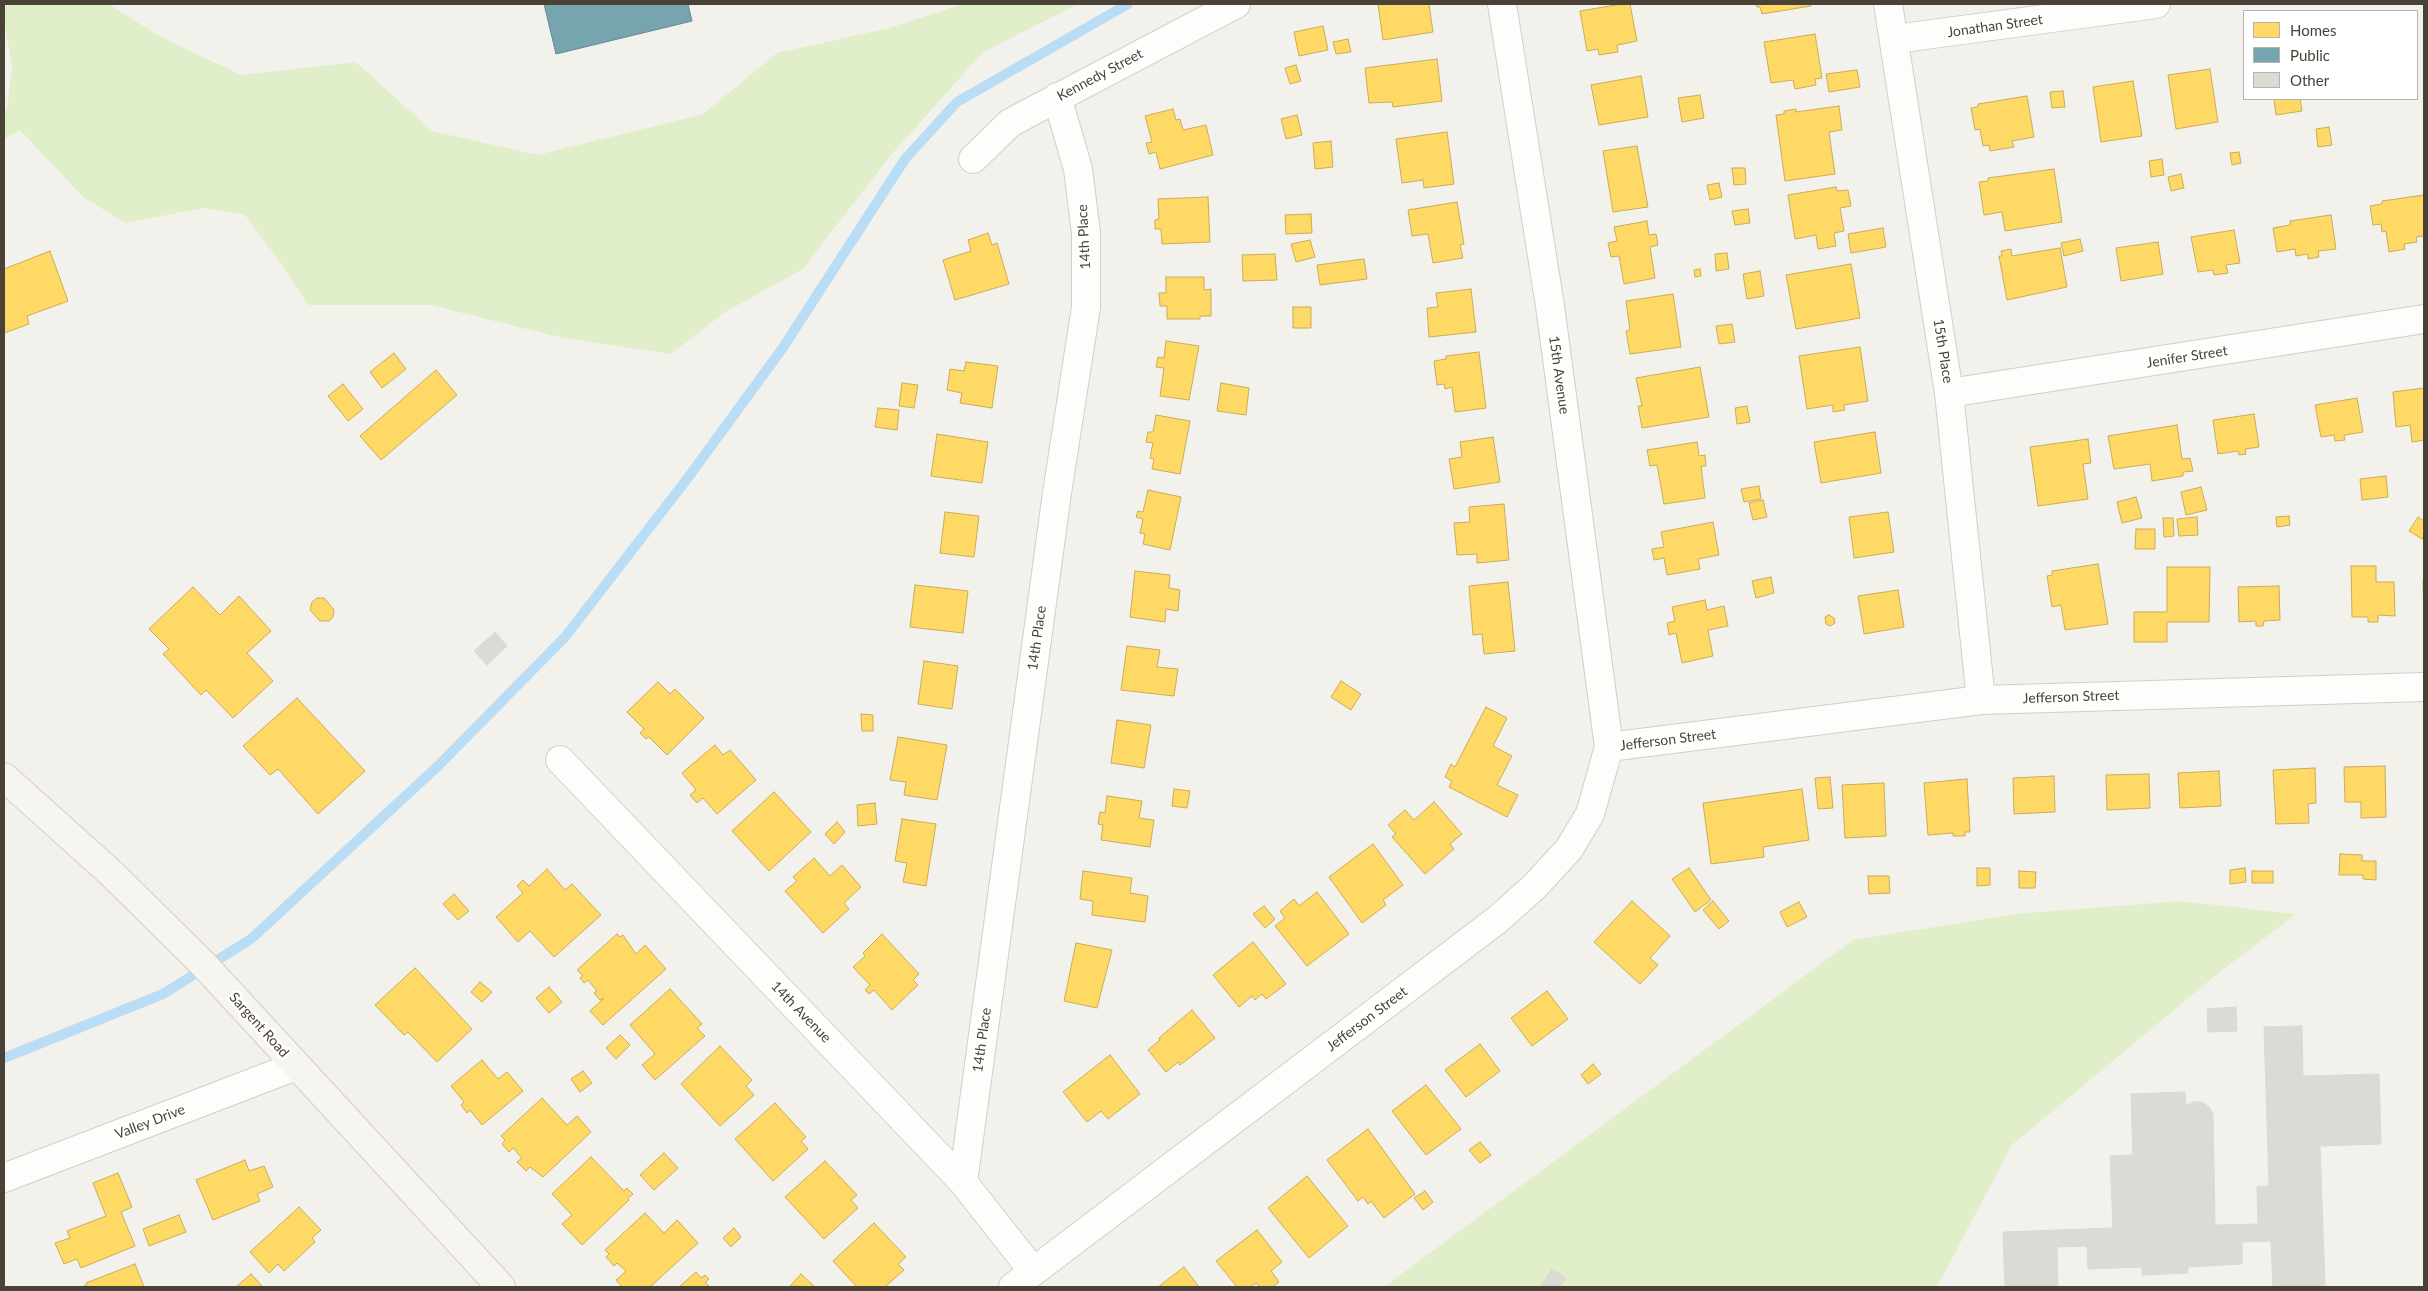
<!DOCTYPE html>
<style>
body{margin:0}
#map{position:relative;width:2428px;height:1291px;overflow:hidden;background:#f3f1ec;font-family:Lato,sans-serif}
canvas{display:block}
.frame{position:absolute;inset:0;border:5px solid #4a4236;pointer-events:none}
.legend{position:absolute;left:2243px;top:10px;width:175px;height:90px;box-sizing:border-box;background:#fff;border:1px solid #b7b3af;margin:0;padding:6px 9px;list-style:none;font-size:15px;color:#4a4236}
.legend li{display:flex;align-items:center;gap:10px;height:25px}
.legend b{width:25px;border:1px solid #b7b3af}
</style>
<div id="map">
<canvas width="2428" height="1291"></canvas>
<div class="frame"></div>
<ul class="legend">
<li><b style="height:14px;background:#ffd966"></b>Homes</li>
<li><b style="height:14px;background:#76a5af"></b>Public</li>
<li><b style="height:14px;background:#dcdad4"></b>Other</li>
</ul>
</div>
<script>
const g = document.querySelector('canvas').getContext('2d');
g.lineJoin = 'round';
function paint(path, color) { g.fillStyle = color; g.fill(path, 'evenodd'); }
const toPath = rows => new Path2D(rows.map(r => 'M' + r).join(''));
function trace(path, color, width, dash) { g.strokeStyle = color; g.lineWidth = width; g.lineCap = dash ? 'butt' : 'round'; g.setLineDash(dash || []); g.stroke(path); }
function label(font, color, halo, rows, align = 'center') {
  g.font = font + ' Lato,sans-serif'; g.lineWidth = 5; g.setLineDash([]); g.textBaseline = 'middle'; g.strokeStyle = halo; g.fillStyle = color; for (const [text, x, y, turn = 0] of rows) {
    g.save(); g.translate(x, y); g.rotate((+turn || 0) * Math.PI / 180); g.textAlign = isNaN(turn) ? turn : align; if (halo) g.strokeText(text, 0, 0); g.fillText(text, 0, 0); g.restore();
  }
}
paint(toPath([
 [4,4,109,4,159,36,241,75,356,62,432,131,538,155,703,114,777,53,889,28,963,4,1078,4,983,52,890,156,803,269,725,312,671,354,563,338,430,305,308,305,283,266,245,215,204,208,125,223,83,197,20,130,4,139,4,111,7,110,12,65,4,20],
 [2180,901,2296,914,2221,971,2012,1145,1937,1287,1384,1287,1853,940,2016,914]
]), '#e0efca');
const homes = toPath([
 [1378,4,1429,4,1433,32,1383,40,1378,4],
 [1622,4,1630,4,1637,41,1617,45,1618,52,1599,55,1598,49,1587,51,1580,11,1622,4],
 [1756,4,1811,4,1811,6,1762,14,1760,7,1757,7,1756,4],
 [1323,26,1328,50,1299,56,1294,32,1323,26],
 [1815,34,1822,78,1815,79,1816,85,1795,89,1793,80,1771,83,1764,42,1815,34],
 [1348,39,1351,52,1336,54,1333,42,1348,39],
 [1437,59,1442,101,1393,107,1392,102,1369,103,1365,68,1437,59],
 [1296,65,1301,81,1290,84,1285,68,1296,65],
 [2210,69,2218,122,2176,129,2168,75,2210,69],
 [1857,70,1860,87,1829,92,1826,74,1857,70],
 [1641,76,1648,117,1599,125,1591,85,1641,76],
 [2133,81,2142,136,2101,142,2093,87,2133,81],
 [2063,91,2065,107,2052,108,2050,92,2063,91],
 [1700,95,1704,118,1682,122,1678,98,1700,95],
 [2027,96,2034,137,2012,141,2014,147,1990,151,1989,145,1983,146,1980,129,1975,130,1971,108,1978,107,1978,104,2027,96],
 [2274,99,2300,99,2302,111,2276,115,2274,99],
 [1839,106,1842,130,1829,132,1835,174,1785,181,1776,115,1784,114,1784,111,1796,109,1796,112,1839,106],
 [1173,109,1176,120,1180,119,1183,130,1206,125,1213,155,1160,169,1156,152,1149,154,1146,143,1152,142,1145,116,1173,109],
 [1297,115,1302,135,1286,139,1281,119,1297,115],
 [2329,127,2332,145,2318,147,2316,129,2329,127],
 [1447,132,1454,184,1424,188,1423,180,1402,183,1396,139,1447,132],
 [1331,141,1333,167,1315,169,1313,143,1331,141],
 [1637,146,1648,207,1613,212,1603,151,1637,146],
 [2239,152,2241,163,2232,165,2230,153,2239,152],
 [2162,159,2164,175,2151,177,2149,161,2162,159],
 [1732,168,1745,168,1746,184,1734,185,1732,168],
 [2054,169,2062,222,2005,231,2002,212,1984,215,1979,182,1988,181,1988,178,2054,169],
 [2181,174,2184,188,2171,191,2168,177,2181,174],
 [1719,183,1722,197,1710,200,1707,185,1719,183],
 [1836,187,1837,191,1848,190,1851,206,1840,208,1844,231,1834,233,1836,246,1818,249,1816,235,1795,239,1788,195,1836,187],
 [2424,195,2424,236,2416,237,2417,242,2404,244,2405,249,2389,252,2386,231,2382,232,2381,224,2373,225,2370,206,2382,204,2382,201,2424,195],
 [1208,197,1210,242,1162,244,1161,229,1155,229,1155,220,1159,219,1158,199,1208,197],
 [1457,202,1464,244,1460,245,1463,258,1433,263,1428,234,1412,236,1408,210,1457,202],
 [1748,209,1750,223,1735,225,1732,211,1748,209],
 [1311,214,1312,233,1286,234,1285,215,1311,214],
 [2331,215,2336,249,2318,251,2319,257,2308,259,2308,254,2296,256,2295,249,2277,252,2273,228,2290,225,2290,221,2331,215],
 [1647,221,1649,235,1656,234,1658,245,1650,247,1655,278,1624,284,1619,256,1611,257,1608,243,1617,241,1614,227,1647,221],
 [1883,228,1886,247,1851,253,1848,234,1883,228],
 [2234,230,2240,263,2226,265,2228,273,2214,275,2213,270,2198,272,2191,237,2234,230],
 [988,233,992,245,997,243,1009,284,955,300,943,260,971,251,968,240,988,233],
 [2080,239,2083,251,2064,256,2061,243,2080,239],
 [1310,240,1315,257,1296,262,1291,244,1310,240],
 [2158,242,2163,274,2121,281,2116,248,2158,242],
 [2060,248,2067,287,2007,300,1999,256,2002,256,2001,251,2011,249,2012,256,2060,248],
 [50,251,68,301,27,316,29,324,4,333,4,269,50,251],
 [1727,253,1729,269,1716,271,1715,254,1727,253],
 [1275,254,1277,280,1243,281,1242,255,1275,254],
 [1364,259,1367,279,1320,285,1317,265,1364,259],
 [1851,264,1860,318,1796,329,1786,275,1851,264],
 [1700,269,1701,276,1695,277,1694,270,1700,269],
 [1760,271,1764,296,1747,299,1743,274,1760,271],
 [1166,277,1204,277,1204,290,1211,289,1211,316,1200,316,1200,319,1167,319,1167,306,1160,306,1159,293,1166,293,1166,277],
 [1471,289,1476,332,1429,337,1427,308,1438,307,1436,293,1471,289],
 [1673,294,1681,347,1630,354,1626,331,1630,330,1626,301,1673,294],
 [1293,307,1311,307,1311,328,1293,328,1293,307],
 [1732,324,1735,342,1719,344,1716,326,1732,324],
 [1166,341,1199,346,1189,400,1160,396,1164,368,1156,367,1158,357,1164,358,1166,341],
 [1860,347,1868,401,1844,405,1845,410,1833,412,1833,405,1807,409,1799,356,1860,347],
 [1479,352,1486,408,1455,412,1452,387,1445,389,1444,384,1437,385,1434,361,1446,359,1446,356,1479,352],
 [394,353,406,369,382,388,370,372,394,353],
 [966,362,998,366,992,408,960,403,962,393,947,390,950,369,964,371,966,362],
 [1700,367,1709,417,1642,428,1638,406,1642,406,1636,378,1700,367],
 [436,370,457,395,381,460,360,436,436,370],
 [902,383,918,385,914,408,899,406,902,383],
 [1221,383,1249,388,1246,415,1217,411,1221,383],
 [343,384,363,409,348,421,328,396,343,384],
 [2424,388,2424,440,2412,442,2410,425,2396,427,2393,392,2424,388],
 [2357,398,2363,432,2344,435,2345,440,2335,441,2334,435,2321,437,2315,405,2357,398],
 [1747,406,1750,422,1737,424,1735,408,1747,406],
 [878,408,899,410,897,430,875,427,878,408],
 [2254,414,2259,447,2245,449,2246,454,2239,455,2238,451,2218,454,2213,420,2254,414],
 [1156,415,1190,421,1180,474,1152,469,1154,459,1150,458,1153,443,1146,442,1148,432,1153,432,1156,415],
 [2177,425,2182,459,2190,458,2193,471,2183,472,2183,476,2152,481,2150,464,2114,469,2108,436,2177,425],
 [1875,432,1881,473,1821,483,1814,442,1875,432],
 [937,434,988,442,982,483,931,476,937,434],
 [1493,437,1500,482,1454,489,1449,459,1462,457,1460,442,1493,437],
 [2088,439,2091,463,2083,464,2088,499,2038,506,2030,447,2088,439],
 [1697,442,1699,456,1705,455,1706,466,1701,466,1705,498,1664,504,1657,465,1650,466,1647,450,1697,442],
 [2386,476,2388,497,2362,500,2360,479,2386,476],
 [1759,486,1761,499,1744,502,1741,489,1759,486],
 [2201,487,2207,510,2186,515,2181,492,2201,487],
 [1148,490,1181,497,1170,550,1143,544,1145,534,1140,533,1143,519,1136,517,1138,511,1143,512,1148,490],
 [2136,497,2142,518,2122,523,2117,502,2136,497],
 [1763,500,1767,517,1753,520,1749,503,1763,500],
 [1504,504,1509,560,1477,563,1477,554,1457,555,1454,523,1470,522,1469,507,1504,504],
 [945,512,979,516,974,557,940,553,945,512],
 [1888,512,1894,552,1854,558,1849,517,1888,512],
 [2289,516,2290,525,2277,527,2276,517,2289,516],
 [2197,517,2198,535,2179,536,2177,519,2197,517],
 [2418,517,2424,521,2424,535,2422,539,2409,531,2418,517],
 [2163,518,2173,518,2174,536,2164,537,2163,518],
 [1713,522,1719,555,1698,559,1700,569,1667,575,1664,558,1654,560,1652,549,1664,547,1661,532,1713,522],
 [2136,529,2155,529,2155,549,2135,549,2136,529],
 [2098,564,2108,624,2065,630,2061,605,2052,607,2047,576,2052,575,2052,571,2098,564],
 [2351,566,2376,566,2376,582,2394,582,2395,616,2378,615,2378,622,2368,622,2368,617,2352,617,2351,566],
 [2167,567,2210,567,2209,622,2167,622,2167,642,2134,642,2134,612,2167,612,2167,567],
 [1135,571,1170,575,1169,588,1180,590,1178,611,1166,609,1165,622,1130,617,1135,571],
 [1771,577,1774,593,1756,598,1752,581,1771,577],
 [2423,581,2424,581,2424,616,2423,581],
 [1508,582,1515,651,1484,654,1482,634,1473,635,1469,586,1508,582],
 [915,585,968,591,963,633,910,627,915,585],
 [2279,586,2280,620,2264,621,2263,626,2256,626,2256,621,2239,622,2238,587,2279,586],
 [193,587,220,615,239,596,271,631,247,653,273,681,233,718,206,690,201,695,163,654,169,649,149,629,193,587],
 [1898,590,1904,627,1864,634,1858,596,1898,590],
 [317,598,324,598,334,610,333,617,329,621,320,621,310,610,312,602,317,598],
 [1705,600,1707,610,1724,606,1728,626,1708,630,1713,656,1682,663,1676,633,1669,635,1667,623,1675,621,1672,607,1705,600],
 [1829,615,1834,618,1835,623,1830,626,1826,624,1825,617,1829,615],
 [1127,646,1160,650,1157,667,1178,669,1174,696,1121,690,1127,646],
 [924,661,958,666,952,709,918,704,924,661],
 [1341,681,1361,694,1351,710,1331,697,1341,681],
 [658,682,670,694,675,689,704,718,667,755,649,737,646,739,640,733,644,729,627,712,658,682],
 [297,698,365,771,318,814,278,769,270,775,243,746,297,698],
 [1486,707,1507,718,1493,746,1512,756,1497,785,1518,795,1507,817,1449,787,1452,781,1445,777,1451,764,1455,767,1486,707],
 [861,714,873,715,873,731,862,731,861,714],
 [1117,720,1151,725,1144,768,1111,763,1117,720],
 [898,737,947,745,937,800,904,795,906,782,890,780,898,737],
 [715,745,723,755,730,750,756,780,717,814,703,798,697,803,690,795,696,790,682,773,715,745],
 [2385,766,2386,817,2361,818,2361,802,2345,802,2344,767,2385,766],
 [2315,768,2316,803,2308,804,2309,823,2276,824,2273,770,2315,768],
 [2219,771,2221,806,2180,808,2178,773,2219,771],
 [2149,774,2150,808,2107,810,2106,775,2149,774],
 [2054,776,2055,812,2014,814,2013,778,2054,776],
 [1830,777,1833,808,1818,809,1815,778,1830,777],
 [1967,779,1970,832,1965,832,1965,836,1953,836,1953,833,1928,835,1924,783,1967,779],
 [1884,783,1886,836,1845,838,1842,785,1884,783],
 [1174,789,1190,791,1187,808,1172,806,1174,789],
 [1802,789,1809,840,1763,847,1764,857,1711,864,1703,803,1802,789],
 [774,792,811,832,769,871,732,831,774,792],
 [1107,796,1142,801,1139,818,1154,820,1150,847,1101,840,1103,825,1098,824,1100,812,1105,813,1107,796],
 [1434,802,1462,834,1450,844,1454,849,1425,874,1392,837,1396,834,1388,825,1405,810,1414,820,1434,802],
 [875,803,877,824,858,826,857,805,875,803],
 [902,819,936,824,926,886,903,882,907,863,895,861,902,819],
 [837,822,845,832,834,844,825,834,837,822],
 [1373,844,1403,885,1383,900,1386,905,1362,923,1329,877,1373,844],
 [2340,854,2362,855,2362,861,2376,861,2376,880,2363,879,2363,875,2339,875,2340,854],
 [814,858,830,876,842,865,861,887,844,903,849,909,823,933,785,891,797,881,793,877,814,858],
 [1689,868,1711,900,1695,912,1672,879,1689,868],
 [1977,868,1990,868,1990,885,1977,886,1977,868],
 [2245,868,2246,882,2230,884,2230,870,2245,868],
 [547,869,565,890,572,884,601,915,554,957,530,931,518,942,496,917,523,893,517,886,523,880,529,886,547,869],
 [1083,871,1132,878,1130,893,1148,896,1145,922,1092,915,1093,901,1080,899,1083,871],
 [2019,871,2036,872,2035,888,2019,888,2019,871],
 [2252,871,2273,871,2273,883,2252,883,2252,871],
 [1868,876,1889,876,1890,893,1869,894,1868,876],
 [1317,892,1349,934,1307,966,1275,926,1285,918,1280,911,1294,899,1299,906,1317,892],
 [454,894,469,911,458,920,443,904,454,894],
 [1632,901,1670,936,1650,958,1658,965,1640,984,1594,942,1632,901],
 [1713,901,1729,921,1719,929,1703,910,1713,901],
 [1799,902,1807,917,1787,927,1780,912,1799,902],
 [1264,906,1275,919,1265,928,1253,914,1264,906],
 [617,934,620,937,623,935,636,954,645,945,666,969,603,1025,590,1011,604,998,600,1000,594,993,597,991,588,980,584,983,580,978,583,976,577,970,617,934],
 [882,934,919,974,913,980,918,985,892,1010,874,990,869,994,865,990,870,985,853,967,865,956,863,953,882,934],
 [1253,942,1286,984,1266,999,1262,994,1255,1000,1252,996,1239,1007,1213,975,1253,942],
 [1076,943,1112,950,1097,1008,1064,1001,1076,943],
 [415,968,472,1029,437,1062,408,1032,404,1035,375,1005,415,968],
 [480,982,492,992,482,1002,471,992,480,982],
 [549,987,562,1002,549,1013,536,998,549,987],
 [670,989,702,1024,697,1028,705,1036,655,1080,642,1065,655,1054,630,1025,670,989],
 [1547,991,1568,1019,1532,1046,1511,1018,1547,991],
 [1192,1010,1215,1038,1180,1065,1178,1062,1166,1072,1148,1050,1160,1040,1159,1038,1192,1010],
 [620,1035,630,1045,616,1059,606,1048,620,1035],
 [1480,1044,1500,1071,1466,1097,1445,1070,1480,1044],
 [720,1046,752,1080,746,1086,754,1095,720,1126,681,1084,720,1046],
 [1110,1055,1140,1094,1108,1119,1101,1111,1087,1122,1063,1092,1110,1055],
 [482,1060,498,1079,507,1072,523,1091,482,1125,470,1110,467,1113,461,1105,464,1102,451,1086,482,1060],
 [1593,1064,1601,1074,1588,1084,1581,1075,1593,1064],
 [583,1071,592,1083,580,1092,571,1079,583,1071],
 [1426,1085,1461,1129,1426,1155,1392,1111,1426,1085],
 [542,1098,567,1125,577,1116,591,1132,543,1177,530,1167,526,1171,517,1162,522,1158,513,1148,509,1152,502,1144,505,1140,501,1136,542,1098],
 [775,1103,806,1137,801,1141,808,1149,773,1181,735,1139,775,1103],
 [1368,1129,1415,1194,1384,1218,1371,1201,1368,1204,1363,1197,1358,1201,1327,1160,1368,1129],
 [1480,1142,1491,1155,1480,1163,1469,1150,1480,1142],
 [664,1153,678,1168,654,1190,640,1175,664,1153],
 [591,1157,624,1191,627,1188,633,1194,628,1198,629,1200,582,1245,562,1224,572,1215,552,1194,591,1157],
 [245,1160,249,1171,264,1166,273,1187,257,1194,260,1201,213,1220,196,1180,245,1160],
 [825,1161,857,1195,851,1200,858,1208,824,1239,785,1197,825,1161],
 [118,1173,132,1207,121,1212,135,1246,81,1268,77,1259,64,1264,55,1243,70,1238,67,1231,106,1216,93,1183,118,1173],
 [1307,1176,1348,1226,1309,1258,1268,1208,1307,1176],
 [1425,1191,1433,1202,1423,1210,1414,1198,1425,1191],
 [299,1207,321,1230,312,1238,315,1242,284,1271,278,1264,269,1273,250,1252,299,1207],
 [645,1213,664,1233,677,1220,698,1243,650,1287,622,1287,616,1280,626,1271,617,1263,614,1266,606,1257,609,1254,605,1250,645,1213],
 [179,1215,186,1232,149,1246,143,1229,179,1215],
 [874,1223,906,1257,898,1264,904,1270,885,1287,857,1287,833,1261,874,1223],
 [734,1228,741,1237,731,1247,723,1238,734,1228],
 [1257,1230,1282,1262,1271,1271,1279,1282,1272,1287,1260,1287,1256,1283,1250,1287,1237,1287,1216,1261,1257,1230],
 [135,1264,144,1287,81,1287,87,1285,86,1283,135,1264],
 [1184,1267,1199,1287,1158,1287,1184,1267],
 [696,1272,701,1278,705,1275,709,1279,705,1282,710,1287,679,1287,696,1272],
 [251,1274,263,1287,236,1287,251,1274],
 [801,1274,815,1287,790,1286,801,1274]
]);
paint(homes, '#ffd966');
trace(homes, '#c9ac58', 1);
const public = toPath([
 [544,4,688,4,692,21,556,54,544,4]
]);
paint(public, '#76a5af');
trace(public, '#69878b', 1);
trace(toPath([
 [4,1058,163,994,251,939,438,766,565,637,687,479,782,349,905,159,957,102,1128,4]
]), '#b9ddf4', 10);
const building = toPath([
 [495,632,507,646,487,665,474,651,495,632],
 [2236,1007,2237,1031,2208,1032,2207,1009,2236,1007],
 [2302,1026,2303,1076,2379,1074,2381,1144,2320,1146,2325,1287,2273,1287,2271,1241,2242,1242,2242,1264,2188,1267,2188,1273,2142,1275,2142,1267,2088,1269,2087,1246,2057,1247,2058,1287,2005,1287,2003,1232,2113,1228,2110,1156,2133,1155,2131,1094,2185,1092,2186,1106,2194,1102,2202,1102,2209,1107,2213,1114,2215,1225,2258,1224,2257,1187,2269,1186,2264,1027,2302,1026],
 [1552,1269,1566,1278,1560,1287,1540,1287,1552,1269]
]);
paint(building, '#dcdad4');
trace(building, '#dbd8d1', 1);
const minor = toPath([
 [1888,4,1949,393,1981,700],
 [1895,39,2156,4],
 [973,159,1010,123,1023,116,1236,4],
 [1949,393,2424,319],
 [1609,747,1981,700,2424,687],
 [560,760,963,1182,1033,1271],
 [4,1178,296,1066],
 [963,1182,1057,493,1086,307,1086,233,1078,169,1057,97],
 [1013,1287,1497,920,1535,886,1569,849,1590,814,1609,747,1550,306,1502,4]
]);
const secondary = toPath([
 [4,777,112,874,205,966,501,1287]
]);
trace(minor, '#d1cec9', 30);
trace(secondary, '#d3cec2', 30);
trace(minor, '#fdfdfc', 28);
trace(secondary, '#f7f5ef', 28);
label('14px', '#4a4236', '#fff', [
 ["Jonathan Street",1995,26,-8],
 ["Kennedy Street",1100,75,-28],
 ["14th Place",1084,237,-93],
 ["15th Place",1943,351,81],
 ["Jenifer Street",2187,357,-9],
 ["15th Avenue",1559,375,82],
 ["14th Place",1037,638,-82],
 ["Jefferson Street",2071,697,-2],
 ["Jefferson Street",1668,740,-7],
 ["14th Avenue",801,1012,46],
 ["Jefferson Street",1367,1019,-37],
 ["Sargent Road",259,1025,48],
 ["14th Place",982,1040,-82],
 ["Valley Drive",150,1122,-21]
]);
</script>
